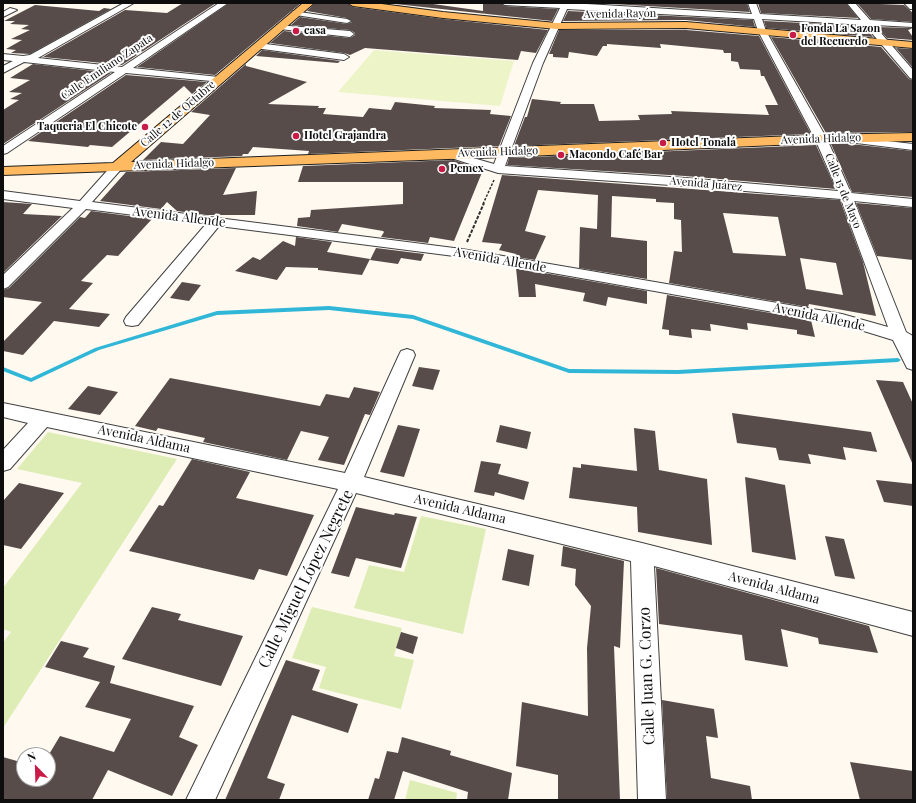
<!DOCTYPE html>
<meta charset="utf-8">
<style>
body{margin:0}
#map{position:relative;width:916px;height:803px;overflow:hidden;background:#fff9f0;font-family:"Playfair Display",serif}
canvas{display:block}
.frame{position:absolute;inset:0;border:4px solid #0e0e0e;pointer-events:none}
.north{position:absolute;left:16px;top:747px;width:40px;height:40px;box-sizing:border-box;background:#fff;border:1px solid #9f9f9f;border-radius:50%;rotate:337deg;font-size:11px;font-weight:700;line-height:16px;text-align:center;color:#0e0e0e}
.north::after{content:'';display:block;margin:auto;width:14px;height:18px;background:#ca1a46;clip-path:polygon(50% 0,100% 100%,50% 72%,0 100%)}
</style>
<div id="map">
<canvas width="916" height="803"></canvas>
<div class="frame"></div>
<div class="north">N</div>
</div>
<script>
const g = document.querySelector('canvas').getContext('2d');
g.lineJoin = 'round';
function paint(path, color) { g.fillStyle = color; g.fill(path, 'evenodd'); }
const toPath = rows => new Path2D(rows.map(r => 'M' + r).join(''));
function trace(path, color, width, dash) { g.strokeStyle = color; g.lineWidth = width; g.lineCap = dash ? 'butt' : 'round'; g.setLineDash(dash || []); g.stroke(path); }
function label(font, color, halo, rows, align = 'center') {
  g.font = font + ' "Playfair Display",serif'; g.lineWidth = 4; g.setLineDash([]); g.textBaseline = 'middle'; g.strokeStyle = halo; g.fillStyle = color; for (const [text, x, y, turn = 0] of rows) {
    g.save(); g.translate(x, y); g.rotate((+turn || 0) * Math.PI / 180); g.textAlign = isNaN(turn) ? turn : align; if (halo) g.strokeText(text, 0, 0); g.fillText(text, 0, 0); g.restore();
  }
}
paint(toPath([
 [48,432,177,459,3,728,3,643,11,632,3,629,3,588,82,483,17,469],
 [421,516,486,529,463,634,354,608,369,565,404,572],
 [312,607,402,628,394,656,414,660,401,709,319,688,326,667,292,658],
 [410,780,457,793,456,800,405,800]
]), '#ddedb5');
paint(toPath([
 [374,50,514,61,500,106,338,92]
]), '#edf4c8');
paint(toPath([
 [329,306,413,315,569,369,678,370,898,358,901,360,898,362,678,374,569,373,413,319,329,310,217,315,99,350,31,382,3,371,3,367,31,378,95,348,217,311,329,306]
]), '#30b7d8');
paint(toPath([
 [183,3,216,3,122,65,43,57,125,10,167,13],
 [229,3,301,3,215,75,137,67],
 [315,3,347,3,353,7,443,19,548,30,536,53,521,51,518,60,365,48,350,55,344,53,270,43,284,31,350,38,355,35,355,33,350,30,291,25,300,17,347,24,352,22,347,18,307,11],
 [386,3,426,3,483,11,483,3,500,3,505,6,558,9,552,21],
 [595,3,747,3,750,12],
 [758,3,846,3,858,18,761,13],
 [857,3,904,5,913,13,913,22,871,19],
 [35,5,99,11,104,8,111,9,30,54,11,53,16,50,6,49,22,40,11,39,30,30,21,29,29,25,10,24,15,21,4,21],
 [568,11,753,20,755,27,686,20,563,21],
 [764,21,864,26,873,37,766,28],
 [877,27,913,28,908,30,913,37,913,40,887,38],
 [559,30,686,30,759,36,811,134,514,146,525,117,527,117,532,99,561,102,560,104,594,104,599,121,640,120,638,115,672,114,671,111,769,115,765,105,778,105,764,76,761,76,760,70,740,69,738,62,731,61,731,53,724,53,723,50,660,44,661,48,607,44,607,46,603,46,597,56,569,52,568,58,553,57,553,54,549,54],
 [771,37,881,47,909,79,913,80,913,132,826,133],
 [896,48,913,49,913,68],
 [262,50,340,61,338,63,256,56],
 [33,64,111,73,3,144,3,110,19,100,10,99,22,93,9,92,30,80,10,78],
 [246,64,246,66,307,82,268,104,319,106,318,108,326,108,323,114,363,117,369,108,391,110,395,102,435,106,434,108,491,110,490,114,511,116,499,146,308,154,309,151,253,147,248,154,243,154,242,156,143,160,161,142,183,144,210,115,191,112],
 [126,75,207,82,192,94,184,86,112,147,90,145,88,147,28,141],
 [831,144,851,144,913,151,913,197,852,192],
 [816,145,836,189,685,176,507,165,509,158],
 [454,160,483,170,454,241,430,237,428,243,381,237,384,232,383,231,342,224,338,232,297,226,298,218,310,217,311,210,403,204,403,182,298,182,303,166],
 [236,168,223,195,257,191,255,215,206,215,177,211,167,202,161,209,100,201,126,172],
 [502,175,840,200,863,262,876,316,809,304,808,307,669,283,674,251,682,252,681,220,674,219,674,203,656,202,656,199,612,196,611,237,647,241,647,279,579,268,580,227,597,229,598,195,538,190,525,231,546,236,535,260,516,257,516,254,499,250,502,244,482,242],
 [723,213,778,217,786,256,733,253],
 [800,258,836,263,843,295,806,289],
 [3,202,32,204,23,214,62,216,3,273],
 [856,203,913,208,913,260,877,256],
 [91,211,152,219,118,256,107,255,81,281,93,283,69,309,110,314,99,327,54,321,23,355,3,351,3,342,42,302,3,297,3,290,9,288,80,217,85,218],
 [296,237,332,242,327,252,370,259,362,275,318,270,318,268,286,267,277,280,235,271,253,257,260,260,283,241,295,246],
 [376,248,424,254,421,261,401,258,398,264,370,260],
 [516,268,647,291,647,304,608,297,606,306,583,301,585,293,535,284,536,297,519,297,519,298],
 [182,282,201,285,189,301,170,298],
 [667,295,811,320,815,337,797,334,797,330,747,323,748,330,710,324,711,331,691,329,692,338,669,335,669,330,662,329],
 [419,367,440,370,433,390,412,386],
 [170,378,320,406,326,394,349,398,354,387,380,392,370,415,365,414,344,465,318,460,329,437,301,431,287,460,203,442,205,438,158,428,156,431,135,426],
 [876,380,903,382,913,404,913,465],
 [88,386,118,392,100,415,68,409],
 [732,413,871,432,877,452,843,447,846,460,808,454,811,464,779,460,776,448,737,443],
 [398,425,420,429,404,477,380,472],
 [500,425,531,432,527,449,496,442],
 [634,428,655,431,659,470,707,479,712,545,638,532,637,507,569,498,573,467,581,468,581,464,637,471],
 [192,459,250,472,236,498,314,515,287,576,259,569,254,580,129,551,159,505,163,506],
 [481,461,501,464,498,474,529,482,524,500,495,492,494,496,474,492],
 [745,477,785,485,796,560,752,552],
 [876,480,913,484,913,506,884,502],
 [19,483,64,493,21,549,3,545,3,501],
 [356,507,394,515,395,513,417,517,401,568,356,558,349,577,331,573],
 [825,536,844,539,855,579,835,576],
 [563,546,624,561,620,648,614,646,620,800,558,800,558,775,516,766,522,702,588,716,587,648,591,606,575,585,576,569,561,566],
 [508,549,534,555,529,586,502,580],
 [656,568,869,626,878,653,819,644,818,638,781,629,788,667,745,660,742,635,659,624],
 [152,607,181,614,178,620,243,636,221,686,122,659],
 [401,632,418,637,413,654,396,648],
 [61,641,89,648,83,657,115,666,110,683,194,706,179,737,198,745,172,796,108,770,92,800,3,800,3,757,24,763,24,779,48,779,48,756,60,736,114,752,131,719,85,707,100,682,45,667],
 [286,660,320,670,312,690,358,704,348,733,292,715,267,778,285,784,279,800,225,800],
 [662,700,714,709,718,738,706,736,711,778,750,786,752,800,667,800],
 [402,737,451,751,450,755,512,773,508,800,467,800,468,792,403,771,394,800,368,800,375,778,379,779,387,751,398,753],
 [850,762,913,771,913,800,860,800]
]), '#584c4a');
const street = toPath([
 [124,3,134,3,38,58,122,67,219,3,228,3,133,68,219,77,222,78,224,80,222,82,126,73,7,153,3,154,3,146,115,72,24,62,3,73,3,66,13,61,3,60,3,54,23,56,30,55,124,3],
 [501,3,570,3,752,14,748,3,756,3,760,14,861,20,847,3,855,3,870,20,913,23,913,27,874,25,913,70,913,79,910,78,865,25,762,19,766,31,827,139,851,193,913,199,913,207,854,201,906,332,913,336,913,370,907,368,893,340,841,324,462,257,219,226,138,325,132,326,126,325,124,321,126,317,206,224,86,209,8,287,3,289,3,275,73,208,3,199,3,191,80,201,114,163,118,162,124,166,92,202,462,249,842,314,888,327,841,199,685,186,498,173,445,156,443,154,445,152,449,151,494,164,533,63,560,8,505,5,501,3],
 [567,9,754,19,758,31,815,139,838,191,685,178,505,166,543,63,567,9],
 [904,3,913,3,913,9,910,9,904,3],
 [10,8,17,10,3,17,3,12,10,8],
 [293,11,347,19,351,21,347,23,296,15,292,13,293,11],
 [277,25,350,31,354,34,350,37,280,29,277,29,277,25],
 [258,43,344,54,349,57,344,60,255,48,254,46,258,43],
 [844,136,913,144,913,150,840,141,838,139,840,137,844,136],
 [407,349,413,351,415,355,364,477,642,543,913,612,913,636,654,566,666,800,638,800,631,561,356,493,215,800,186,800,338,489,47,427,10,469,3,471,3,450,28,423,3,417,3,403,345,473,399,355,401,351,407,349]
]);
const primary = toPath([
 [303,3,314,3,131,162,821,135,913,133,913,141,821,143,504,157,3,175,3,167,113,163,303,3],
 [348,3,374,3,443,12,556,23,686,22,913,42,913,48,686,28,556,29,443,18,353,6,348,3]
]);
trace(street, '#414141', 2);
trace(primary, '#1f1f1f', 2);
trace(toPath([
 [483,204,494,180]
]), '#303030', 1.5, [2.5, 1.5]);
trace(toPath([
 [467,242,484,203]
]), '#303030', 2, [3.5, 1.5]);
paint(street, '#fff');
paint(primary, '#ffb960');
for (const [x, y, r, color] of [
 [296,31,4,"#ca1a46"],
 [793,35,4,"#ca1a46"],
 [145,127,4,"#ca1a46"],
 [296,136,4,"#ca1a46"],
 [663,143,4,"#ca1a46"],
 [561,155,4,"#ca1a46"],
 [442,169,4,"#ca1a46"]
]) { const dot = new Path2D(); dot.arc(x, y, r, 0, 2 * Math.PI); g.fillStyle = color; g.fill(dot); trace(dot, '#fff', 1.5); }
label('11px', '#0e0e0e', '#fff', [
 ["Avenida Rayón",620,14,-1],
 ["Calle Emiliano Zapata",107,67,-34],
 ["Calle 12 de Octubre",178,114,-41],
 ["Avenida Hidalgo",821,139,-2],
 ["Avenida Hidalgo",498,152,-2],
 ["Avenida Hidalgo",174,164,-2],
 ["Avenida Juárez",706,184,5],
 ["Calle 15 de Mayo",843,191,68]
]);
label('bold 11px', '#0e0e0e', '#fff', [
 ["Fonda La Sazon",801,29],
 ["del Recuerdo",801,42],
 ["casa",304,31],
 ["Taqueria El Chicote",137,127,"right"],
 ["Hotel Grajandra",304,136],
 ["Hotel Tonalá",671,143],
 ["Macondo Café Bar",569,155],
 ["Pemex",450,169]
], 'left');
label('13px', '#0e0e0e', '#fff', [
 ["Avenida Allende",179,217,7],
 ["Avenida Allende",500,260,10],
 ["Avenida Allende",819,317,12],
 ["Avenida Aldama",144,439,12],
 ["Avenida Aldama",460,509,13],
 ["Avenida Aldama",774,588,15]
]);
label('16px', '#0e0e0e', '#fff', [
 ["Calle Miguel López Negrete",306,579,-64],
 ["Calle Juan G. Corzo",647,676,-92]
]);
</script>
